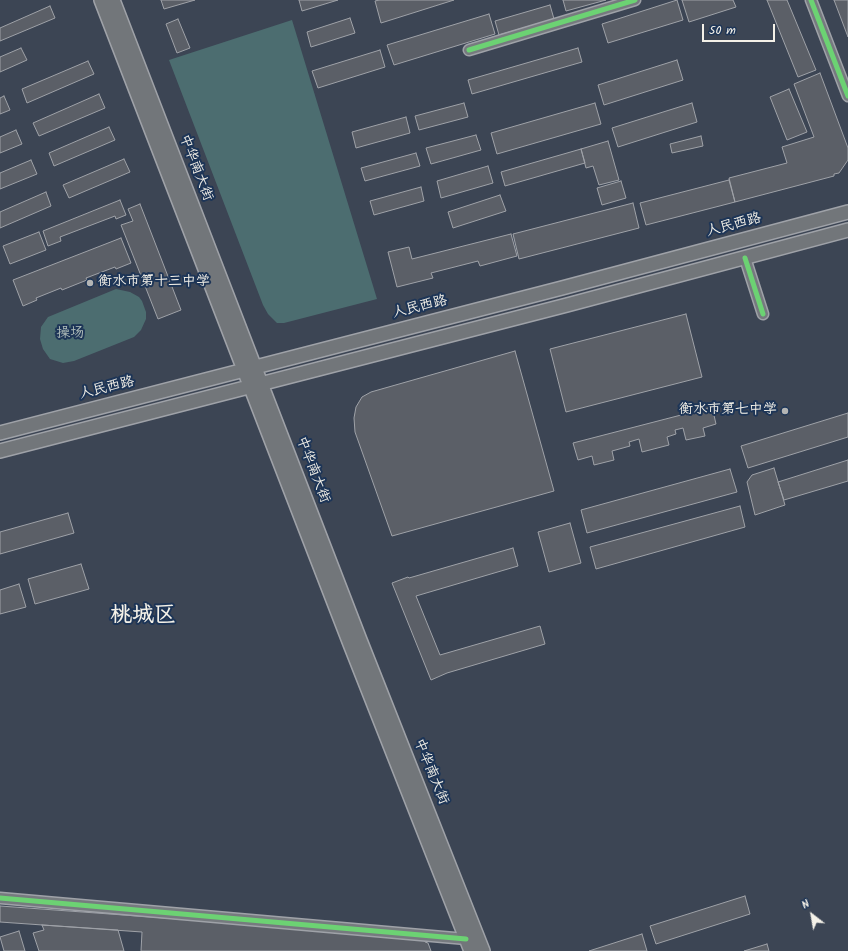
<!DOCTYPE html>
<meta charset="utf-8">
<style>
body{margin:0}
#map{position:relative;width:848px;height:951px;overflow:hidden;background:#3c4554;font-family:Kalam,sans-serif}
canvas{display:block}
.north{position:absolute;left:792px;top:895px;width:40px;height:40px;-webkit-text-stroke:3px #1d3557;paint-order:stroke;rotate:329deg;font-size:11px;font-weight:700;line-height:16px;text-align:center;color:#f4f1e8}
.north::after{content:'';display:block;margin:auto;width:14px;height:18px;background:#f4f1e8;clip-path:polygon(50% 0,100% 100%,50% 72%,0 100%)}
.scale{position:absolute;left:702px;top:24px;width:73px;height:18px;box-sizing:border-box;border:2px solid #f4f1e8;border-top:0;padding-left:5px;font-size:12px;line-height:14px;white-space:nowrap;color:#f4f1e8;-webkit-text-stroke:3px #1d3557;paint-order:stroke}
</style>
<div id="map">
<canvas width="848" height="951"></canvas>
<div class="north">N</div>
<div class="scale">50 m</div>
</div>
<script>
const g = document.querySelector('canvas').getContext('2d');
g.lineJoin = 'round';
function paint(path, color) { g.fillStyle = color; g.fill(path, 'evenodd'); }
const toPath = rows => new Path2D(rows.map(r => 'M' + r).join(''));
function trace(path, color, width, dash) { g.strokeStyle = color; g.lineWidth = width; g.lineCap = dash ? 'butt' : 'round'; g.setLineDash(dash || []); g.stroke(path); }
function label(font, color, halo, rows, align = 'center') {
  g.font = font + ' Kalam,"LXGW WenKai TC",sans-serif'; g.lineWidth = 4; g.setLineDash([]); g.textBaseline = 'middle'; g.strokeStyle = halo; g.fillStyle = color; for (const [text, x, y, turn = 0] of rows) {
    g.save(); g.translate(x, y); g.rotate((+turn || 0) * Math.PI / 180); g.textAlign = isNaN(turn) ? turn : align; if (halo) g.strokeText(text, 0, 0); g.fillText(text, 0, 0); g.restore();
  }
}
paint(toPath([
 [292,20,377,299,284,323,277,323,268,314,263,305,169,60],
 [116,289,130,292,139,297,142,301,146,312,146,319,141,330,134,337,74,361,63,363,50,359,43,349,40,339,41,327,48,317]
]), '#4c6d70');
const building = toPath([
 [161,0,195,0,164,9,161,0],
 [299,0,338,0,302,11,299,0],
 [379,0,454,0,381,23,375,1,379,0],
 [563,0,606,0,566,11,563,0],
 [677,0,683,20,608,43,602,24,677,0],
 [682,0,733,0,736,7,689,22,682,0],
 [767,0,787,0,816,70,798,77,767,0],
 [834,0,848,0,848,37,834,0],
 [550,5,554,19,499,35,495,21,550,5],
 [50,6,55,18,0,41,0,28,50,6],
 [489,14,495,34,394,65,387,45,489,14],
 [350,18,355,33,311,47,307,32,350,18],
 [178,19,190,48,177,53,166,24,178,19],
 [21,48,27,60,0,72,0,57,21,48],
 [578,48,582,62,472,94,468,80,578,48],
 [380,50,385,67,318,88,312,71,380,50],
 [677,60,683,80,604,105,598,85,677,60],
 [88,61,94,74,27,103,22,89,88,61],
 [820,73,848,148,848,160,839,173,834,174,834,176,735,202,729,178,787,163,782,147,814,137,794,84,820,73],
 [789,89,807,132,787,140,770,97,789,89],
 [99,94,105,108,39,136,33,123,99,94],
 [4,96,10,110,0,114,0,98,4,96],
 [464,103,468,117,419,130,415,116,464,103],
 [595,103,601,124,497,154,491,133,595,103],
 [692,103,697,122,618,147,612,128,692,103],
 [406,117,410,133,356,148,352,132,406,117],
 [109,127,115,140,54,166,49,153,109,127],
 [16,130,22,144,0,153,0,137,16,130],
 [476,135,481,150,431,164,426,148,476,135],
 [701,136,703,146,672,153,670,144,701,136],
 [608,141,619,180,599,185,593,166,586,168,581,149,608,141],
 [581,149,585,163,505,186,501,172,581,149],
 [416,153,420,166,365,181,361,168,416,153],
 [124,159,130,172,69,198,63,185,124,159],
 [31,160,37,174,0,189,0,173,31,160],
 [488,166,493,183,441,198,437,181,488,166],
 [729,180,735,202,646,225,640,203,729,180],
 [621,181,626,198,602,205,597,188,621,181],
 [421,187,424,201,374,215,370,201,421,187],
 [46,192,51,206,0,228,0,212,46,192],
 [500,195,506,211,453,228,448,212,500,195],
 [120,200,126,215,116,219,115,216,60,237,61,241,48,246,43,231,120,200],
 [633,203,639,228,519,259,513,234,633,203],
 [140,204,181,310,158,319,121,225,133,221,128,209,140,204],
 [39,232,46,250,10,264,3,246,39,232],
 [511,234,517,256,480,266,478,261,431,273,433,278,397,287,388,252,409,247,412,259,511,234],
 [121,238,131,263,116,269,115,267,86,278,87,280,62,290,61,288,36,298,37,300,23,306,13,280,121,238],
 [686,314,702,377,566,412,550,349,686,314],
 [515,351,554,491,392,536,355,432,354,418,356,407,362,397,371,392,515,351],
 [712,407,716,424,703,428,705,436,686,440,683,428,675,430,676,434,667,437,669,445,642,452,639,439,629,442,630,446,612,451,614,460,594,465,592,456,578,460,573,443,712,407],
 [848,413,848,437,748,468,741,446,848,413],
 [848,460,848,481,784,500,778,482,848,460],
 [774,468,785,505,755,515,747,482,752,475,774,468],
 [730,469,737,492,587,533,581,510,730,469],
 [740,506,745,527,596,569,590,547,740,506],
 [68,513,74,533,0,554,0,532,68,513],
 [570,523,581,563,549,572,538,532,570,523],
 [513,548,518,566,416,596,440,655,540,626,545,644,447,673,431,680,392,583,408,577,409,578,513,548],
 [81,564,89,589,35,604,28,579,81,564],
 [19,584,26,607,0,614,0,590,19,584],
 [745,896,750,914,656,944,650,926,745,896],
 [0,906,425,937,425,942,428,943,431,951,141,951,142,932,0,922,0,906],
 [42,925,118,930,124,951,39,951,33,933,44,930,42,925],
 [19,931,25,951,4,951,0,937,19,931],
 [642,934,647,951,589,951,642,934],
 [767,944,769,951,744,951,767,944]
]);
paint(building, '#5b5f67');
trace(building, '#9fa2a8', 1);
const minor = toPath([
 [811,0,848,96],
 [469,50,635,0],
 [745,258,763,314],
 [0,898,466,939]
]);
const major = toPath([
 [101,0,350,644,471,951],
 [113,0,360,640,483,951],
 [0,433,562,288,848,212],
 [0,451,567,305,848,230]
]);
trace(minor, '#9fa2a8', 13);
trace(major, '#9fa2a8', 16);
trace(minor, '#767a7f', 10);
trace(major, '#72767a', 13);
trace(toPath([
 [811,0,848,96],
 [469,50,635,0],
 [745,258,763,314],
 [0,898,466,939]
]), '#6cd273', 5);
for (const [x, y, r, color] of [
 [90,283,4,"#b4b5b4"],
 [785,411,4,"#b4b5b4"]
]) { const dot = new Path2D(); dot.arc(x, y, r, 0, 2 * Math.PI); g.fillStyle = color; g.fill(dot); trace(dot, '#1d3557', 1.5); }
label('14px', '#f4f1e8', '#1d3557', [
 ["中华南大街",195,168,69],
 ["人民西路",734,226,-15],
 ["人民西路",420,308,-14],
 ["人民西路",107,389,-14],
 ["中华南大街",312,470,69],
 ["中华南大街",430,772,68]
]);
label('14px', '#f4f1e8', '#1d3557', [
 ["衡水市第十三中学",98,283],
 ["衡水市第七中学",777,411,"right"]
], 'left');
label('14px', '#b2bfba', '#1d3557', [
 ["操场",70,335]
]);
label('bold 22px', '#f4f1e8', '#1d3557', [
 ["桃城区",143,617]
]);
</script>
